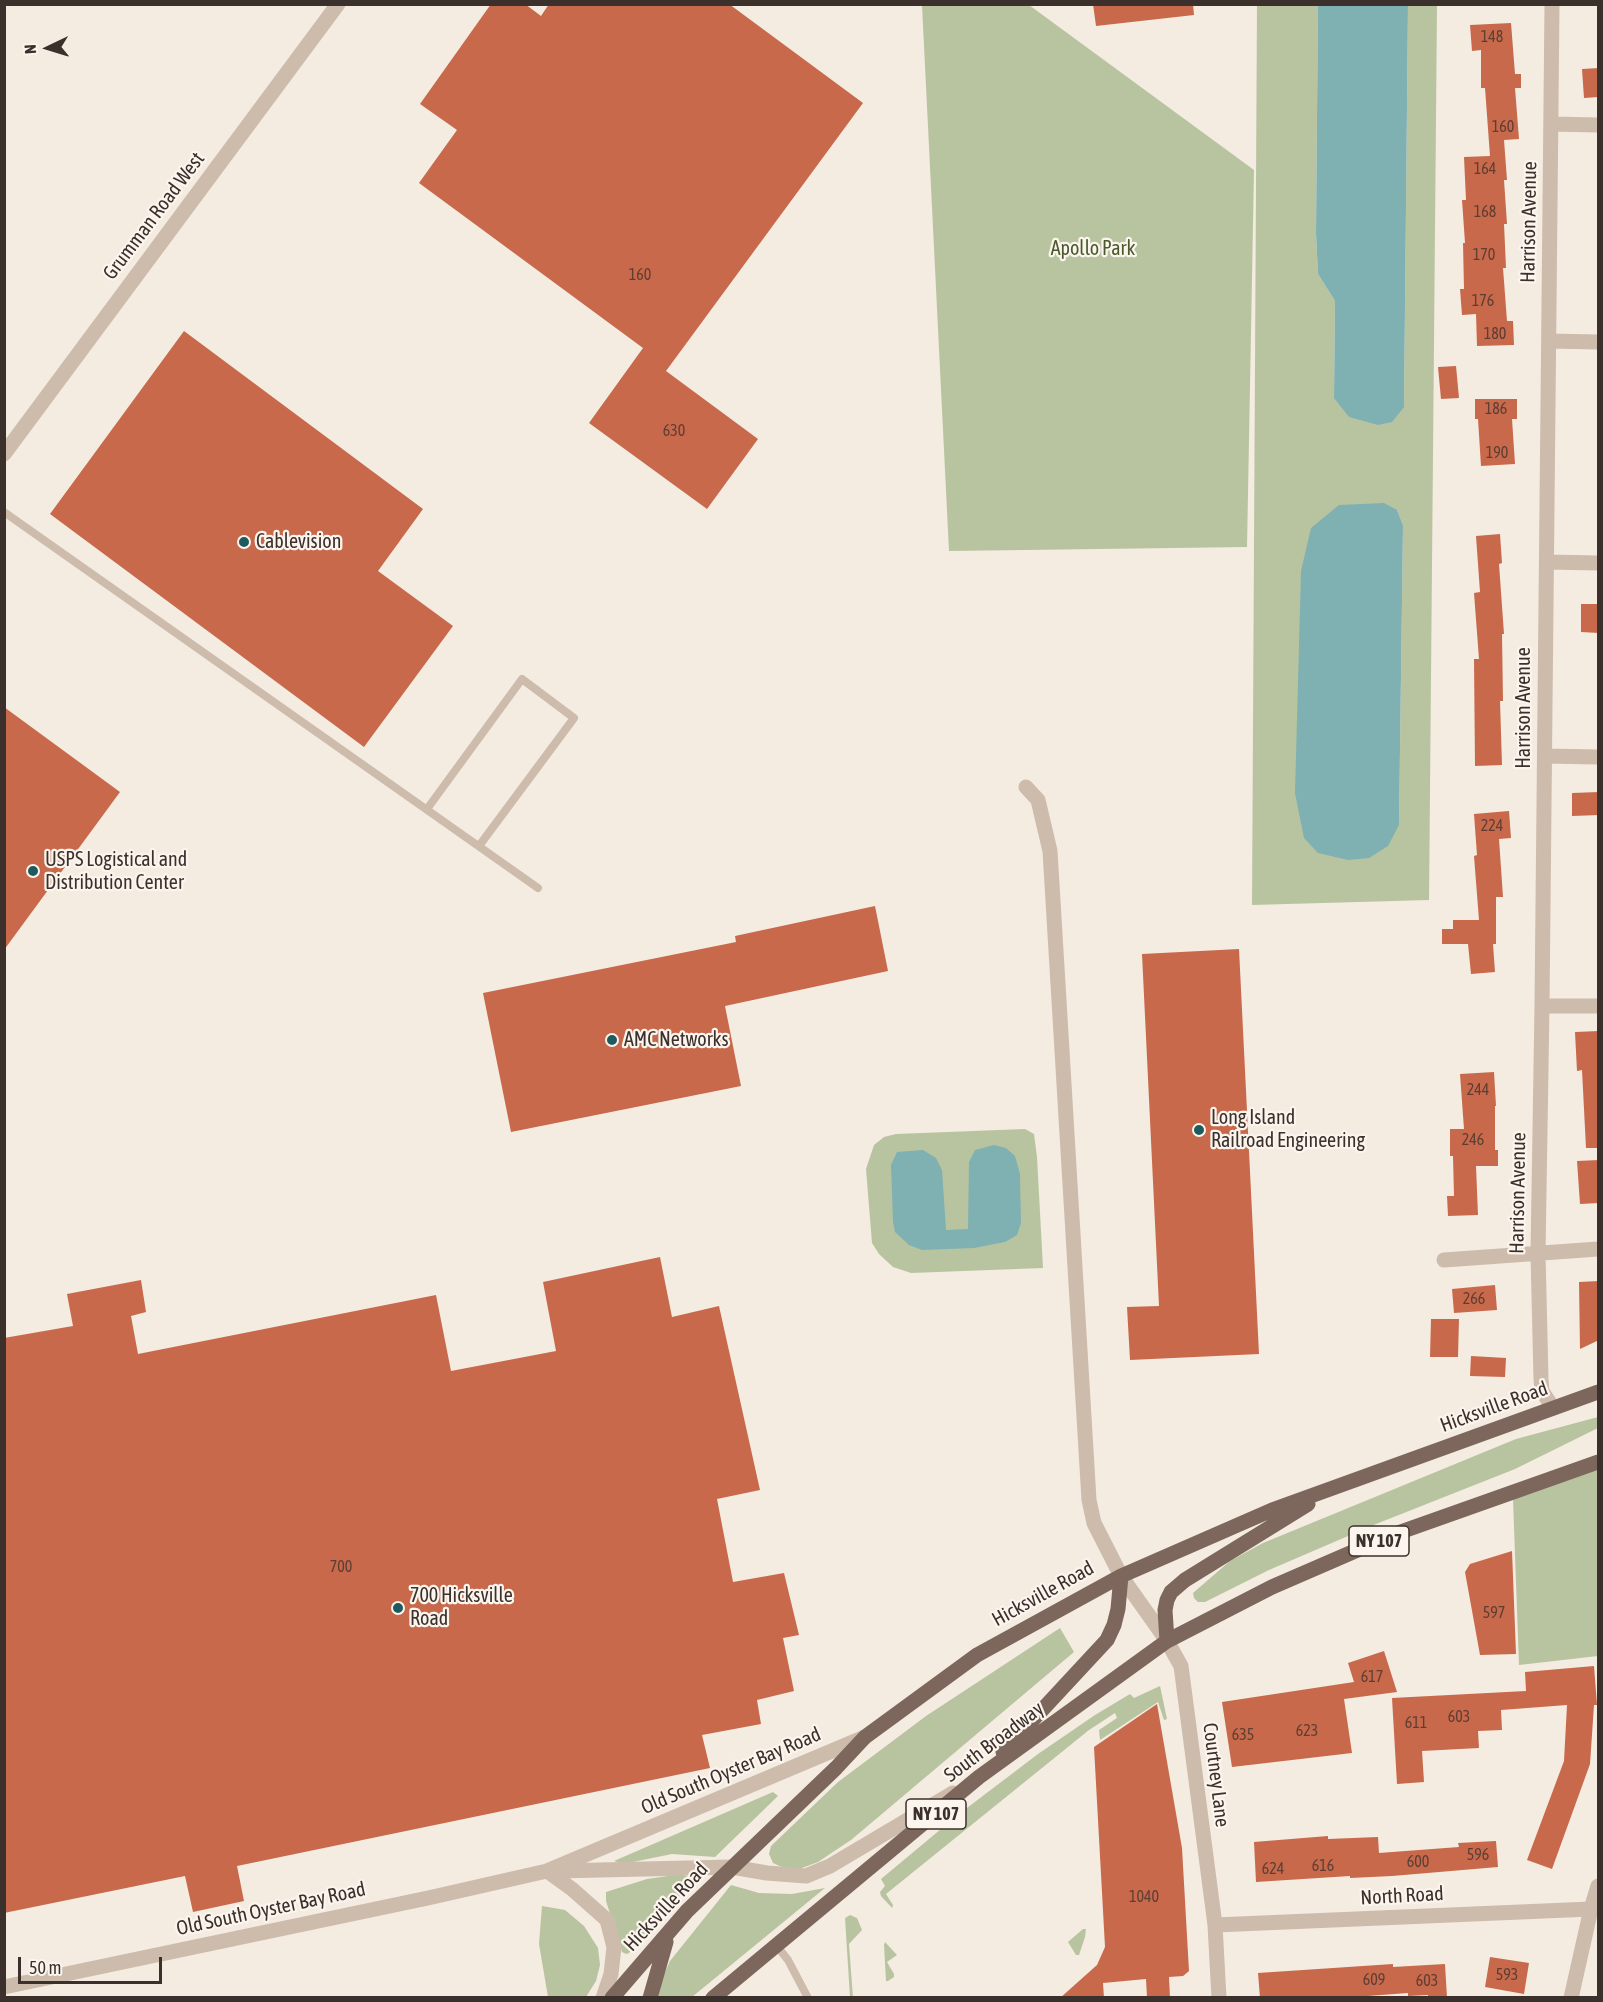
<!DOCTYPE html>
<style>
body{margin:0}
#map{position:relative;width:1603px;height:2002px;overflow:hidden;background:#f4ebe1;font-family:"Asap Condensed",sans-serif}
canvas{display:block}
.frame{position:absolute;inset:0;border:6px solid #3b302b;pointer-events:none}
.north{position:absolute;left:18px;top:18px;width:60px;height:60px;-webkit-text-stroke:4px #fbf5ee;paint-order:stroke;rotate:266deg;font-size:16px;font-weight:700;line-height:24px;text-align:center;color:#3b302b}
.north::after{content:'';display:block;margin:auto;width:21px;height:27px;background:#3b302b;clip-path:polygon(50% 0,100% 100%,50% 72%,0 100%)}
.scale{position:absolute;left:18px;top:1957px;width:144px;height:27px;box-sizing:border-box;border:3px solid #3b302b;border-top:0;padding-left:8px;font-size:18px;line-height:21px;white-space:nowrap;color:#3b302b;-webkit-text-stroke:4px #fbf5ee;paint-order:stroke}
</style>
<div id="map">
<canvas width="1603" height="2002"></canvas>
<div class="frame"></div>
<div class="north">N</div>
<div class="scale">50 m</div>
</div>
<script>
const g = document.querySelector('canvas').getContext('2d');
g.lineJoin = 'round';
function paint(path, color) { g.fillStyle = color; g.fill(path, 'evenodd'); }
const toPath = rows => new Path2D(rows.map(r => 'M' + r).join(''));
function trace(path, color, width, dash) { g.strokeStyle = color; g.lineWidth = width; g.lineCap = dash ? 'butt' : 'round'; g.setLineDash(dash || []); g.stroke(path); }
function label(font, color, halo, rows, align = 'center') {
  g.font = font + ' "Asap Condensed",sans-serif'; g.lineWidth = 4.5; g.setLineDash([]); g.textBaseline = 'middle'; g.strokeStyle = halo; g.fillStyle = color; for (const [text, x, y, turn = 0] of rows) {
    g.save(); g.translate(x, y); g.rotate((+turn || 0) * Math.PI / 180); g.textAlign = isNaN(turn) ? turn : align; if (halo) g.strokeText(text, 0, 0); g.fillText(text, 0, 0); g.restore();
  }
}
paint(toPath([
 [922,5,1029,5,1254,170,1247,547,949,551],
 [1257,5,1318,5,1316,233,1318,274,1335,301,1334,398,1404,407,1408,5,1437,5,1429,900,1252,905],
 [1397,510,1403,525,1399,825],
 [1025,1129,1034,1134,1037,1157,1043,1268,911,1273,893,1267,879,1254,872,1243,866,1169,874,1145,884,1137,896,1134],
 [1598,1417,1598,1428,1515,1469,1376,1524,1269,1570,1205,1602,1198,1602,1194,1598,1193,1593,1230,1561,1263,1543,1516,1439],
 [1598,1468,1598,1656,1519,1665,1513,1499],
 [1060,1628,1074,1652,851,1840,818,1862,802,1868,786,1869,773,1863,769,1854,771,1846,838,1782,926,1716],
 [1160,1686,1167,1719,1164,1720,1158,1702,1100,1740,1099,1730,1117,1718,1115,1713,1089,1730,886,1894,893,1905,892,1908,881,1896,880,1892,885,1886,881,1879,959,1814,1038,1754,1095,1715,1130,1694,1134,1698],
 [773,1792,778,1796,715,1857,672,1854,623,1864,614,1861],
 [682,1874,694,1880,629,1953,626,1954,622,1952,606,1901,606,1892,647,1879],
 [731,1885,759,1893,792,1894,825,1888,692,1997,658,1997,662,1979,670,1961],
 [542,1906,565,1910,584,1926,598,1948,600,1965,596,1981,586,1997,548,1997,539,1944],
 [850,1915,857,1918,862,1930,849,1944,853,1998,850,1997,845,1918],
 [1083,1929,1086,1929,1085,1937,1079,1955,1076,1955,1068,1942],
 [885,1942,897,1955,887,1962,894,1974,894,1977,888,1981,886,1981,884,1945]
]), '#b8c4a0');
paint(toPath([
 [1318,5,1408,5,1404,407,1392,422,1378,425,1349,417,1334,398,1335,301,1318,274,1316,233],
 [1384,503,1397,510,1403,525,1399,825,1388,846,1369,858,1348,860,1318,853,1304,838,1295,793,1301,571,1311,528,1339,505],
 [994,1145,1006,1148,1015,1156,1020,1174,1021,1223,1017,1235,1005,1242,974,1248,922,1250,909,1245,895,1232,893,1222,891,1165,897,1152,923,1150,936,1158,942,1170,946,1230,968,1229,969,1162,975,1150]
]), '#7fb0b2');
paint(toPath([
 [491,4,525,4,541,16,549,4,729,4,863,103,666,371,758,439,707,509,589,423,643,348,419,183,457,130,420,104],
 [1093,4,1193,4,1194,15,1096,26],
 [1511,23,1515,74,1521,74,1521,88,1515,88,1519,139,1504,140,1507,180,1504,180,1507,224,1504,224,1506,268,1503,268,1507,321,1513,321,1514,345,1477,346,1476,314,1462,315,1460,289,1464,289,1463,243,1465,243,1462,200,1466,200,1464,157,1490,156,1485,88,1481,88,1481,50,1472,51,1470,25],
 [1599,68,1599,97,1584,98,1582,69],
 [184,331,423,509,378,571,453,626,364,747,50,514],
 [1456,366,1459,398,1441,399,1438,367],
 [1475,399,1517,399,1517,419,1512,419,1515,464,1481,466,1478,419,1475,419],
 [1500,534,1502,563,1499,564,1504,634,1502,634,1503,701,1500,701,1502,765,1475,766,1474,659,1479,659,1474,593,1480,592,1476,536],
 [1581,604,1599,604,1599,633,1581,632],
 [4,707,120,792,4,950],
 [1599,792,1599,815,1572,816,1572,793],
 [1509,811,1511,838,1499,839,1503,897,1496,897,1496,944,1493,944,1495,972,1471,974,1468,944,1442,944,1442,929,1453,929,1453,920,1479,920,1474,856,1477,855,1474,814],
 [875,906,888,971,725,1006,741,1086,511,1132,483,993,736,942,735,936],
 [1239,949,1259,1354,1130,1360,1127,1307,1159,1306,1142,954],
 [1599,1031,1599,1148,1586,1148,1582,1070,1577,1071,1575,1032],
 [1494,1072,1496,1106,1495,1106,1495,1150,1498,1150,1498,1166,1476,1166,1478,1215,1448,1216,1447,1196,1454,1196,1453,1156,1450,1156,1450,1129,1464,1129,1460,1074],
 [1599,1160,1599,1203,1580,1204,1577,1161],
 [660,1257,672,1317,719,1306,760,1490,717,1499,733,1582,784,1573,799,1635,783,1638,794,1691,757,1700,761,1724,702,1735,710,1768,237,1866,244,1901,193,1912,185,1876,4,1913,4,1338,73,1326,67,1294,141,1280,146,1312,131,1316,138,1354,436,1295,451,1371,556,1351,543,1282],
 [1599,1281,1599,1340,1580,1349,1579,1282],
 [1495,1285,1497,1310,1454,1313,1452,1289],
 [1431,1319,1459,1319,1458,1357,1430,1357],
 [1471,1356,1506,1358,1505,1377,1470,1376],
 [1512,1551,1516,1654,1480,1655,1465,1572,1470,1564],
 [1384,1651,1397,1692,1344,1699,1352,1753,1232,1767,1222,1702,1354,1682,1348,1663],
 [1594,1666,1597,1705,1594,1705,1590,1764,1552,1869,1527,1860,1564,1761,1567,1705,1501,1710,1502,1730,1478,1731,1479,1748,1422,1751,1424,1782,1397,1784,1392,1698,1526,1691,1525,1672],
 [1157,1704,1182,1848,1189,1971,1183,1976,1169,1977,1170,1998,1147,1998,1146,1979,1103,1983,1104,1998,1060,1998,1097,1965,1105,1947,1094,1747],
 [1328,1836,1328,1839,1378,1837,1379,1853,1459,1847,1458,1843,1496,1841,1498,1867,1392,1876,1350,1878,1350,1876,1256,1882,1254,1842],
 [1490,1957,1529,1963,1524,1994,1485,1987],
 [1393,1964,1393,1967,1445,1964,1447,1998,1428,1998,1428,1995,1408,1996,1408,1993,1341,1998,1260,1998,1258,1973]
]), '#c8694b');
trace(toPath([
 [4,512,538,888],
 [427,809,522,679,574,718,479,846],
 [776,1945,788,1960,808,1998]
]), '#cdbbac', 8);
trace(toPath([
 [1552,4,1542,1006,1538,1253,1541,1379,1542,1391,1553,1408],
 [1551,124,1598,125],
 [1549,341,1598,342],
 [4,454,338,4],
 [1547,562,1598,563],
 [1545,756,1598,757],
 [1026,787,1038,800,1050,851,1089,1500,1094,1523,1121,1576,1167,1641,1181,1666,1215,1925,1219,1998],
 [1542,1006,1598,1006],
 [1444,1260,1598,1249],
 [547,1871,572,1889,607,1920,614,1947,611,1974,603,1998],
 [556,1871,732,1867,767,1873,806,1876,830,1866,953,1793],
 [1215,1925,1591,1909],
 [4,1987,428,1898,547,1871,865,1737],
 [1571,1998,1591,1909,1598,1886]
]), '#cdbbac', 15);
trace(toPath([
 [1167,1641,1165,1610,1167,1600,1171,1592,1185,1580,1308,1504],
 [1003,1752,1107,1640,1114,1625,1118,1609,1121,1576],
 [612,1998,687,1911,836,1768,865,1737,977,1655,1121,1576,1272,1510,1598,1392],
 [650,1998,666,1942],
 [713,1998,979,1777,1167,1641,1272,1587,1392,1535,1598,1462]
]), '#7d675c', 15);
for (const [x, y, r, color] of [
 [244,542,6,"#1f5a5e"],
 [33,871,6,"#1f5a5e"],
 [612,1040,6,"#1f5a5e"],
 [1199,1130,6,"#1f5a5e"],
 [398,1608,6,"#1f5a5e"]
]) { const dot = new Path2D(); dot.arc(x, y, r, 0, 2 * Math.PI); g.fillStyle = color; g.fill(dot); trace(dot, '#fbf5ee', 2); }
label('16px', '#5e3e33', null, [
 ["148",1492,37],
 ["160",1503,127],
 ["164",1485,169],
 ["168",1485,212],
 ["170",1484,255],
 ["160",640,275],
 ["176",1483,301],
 ["180",1495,334],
 ["186",1496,409],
 ["630",674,431],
 ["190",1497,453],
 ["224",1492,826],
 ["244",1478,1090],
 ["246",1473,1140],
 ["266",1474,1299],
 ["700",341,1567],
 ["597",1494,1613],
 ["617",1372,1677],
 ["603",1459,1717],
 ["611",1416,1723],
 ["623",1307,1731],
 ["635",1243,1735],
 ["596",1478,1855],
 ["600",1418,1862],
 ["616",1323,1866],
 ["624",1273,1869],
 ["1040",1144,1897],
 ["593",1507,1975],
 ["609",1374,1980],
 ["603",1427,1981]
]);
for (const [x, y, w] of [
 [1379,1541,60],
 [936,1814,60]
]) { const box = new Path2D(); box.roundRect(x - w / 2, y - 15, w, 30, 4.5); g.fillStyle = '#fbf5ee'; g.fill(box); trace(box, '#3b302b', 1.5); }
label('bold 18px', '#3b302b', null, [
 ["NY 107",1379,1541],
 ["NY 107",936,1814]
]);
label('20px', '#3b302b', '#fbf5ee', [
 ["Grumman Road West",154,216,-53],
 ["Harrison Avenue",1529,222,-89],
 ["Harrison Avenue",1524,708,-90],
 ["Harrison Avenue",1518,1193,-89],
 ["Hicksville Road",1494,1407,-20],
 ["Hicksville Road",1043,1594,-29],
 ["South Broadway",994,1742,-37],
 ["Old South Oyster Bay Road",731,1771,-23],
 ["Courtney Lane",1216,1775,83],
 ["North Road",1402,1896,-3],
 ["Hicksville Road",666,1907,-47],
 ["Old South Oyster Bay Road",271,1909,-12]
]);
label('20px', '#4a5a2e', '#fbf5ee', [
 ["Apollo Park",1093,249]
]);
label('20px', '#3b302b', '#fbf5ee', [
 ["Cablevision",256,542],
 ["USPS Logistical and",45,860],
 ["Distribution Center",45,883],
 ["AMC Networks",624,1040],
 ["Long Island",1211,1118],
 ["Railroad Engineering",1211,1141],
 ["700 Hicksville",410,1596],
 ["Road",410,1619]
], 'left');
</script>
